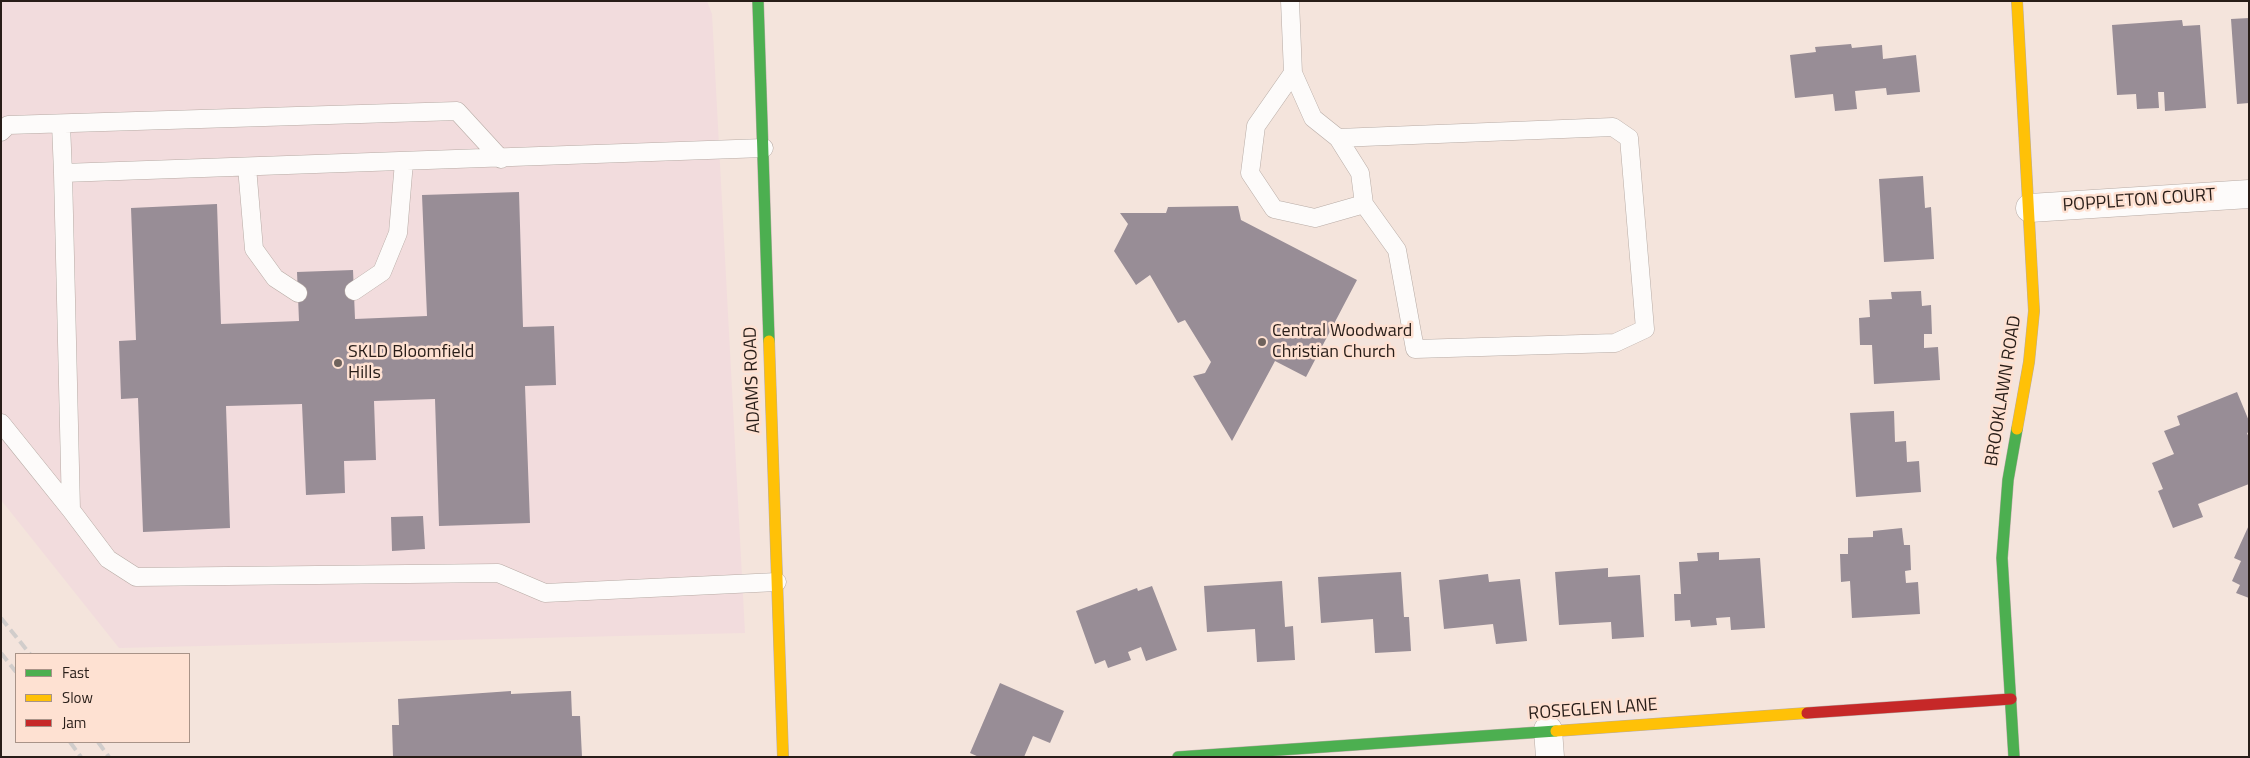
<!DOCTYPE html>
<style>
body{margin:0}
#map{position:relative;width:2250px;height:758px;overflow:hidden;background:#f4e4dc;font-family:"Titillium Web",sans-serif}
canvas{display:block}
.frame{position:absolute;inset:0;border:2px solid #281d18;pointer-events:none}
.legend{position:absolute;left:15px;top:653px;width:175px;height:90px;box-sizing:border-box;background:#fee1d2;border:1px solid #a89388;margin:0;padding:6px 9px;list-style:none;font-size:15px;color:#281d18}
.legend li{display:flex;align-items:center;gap:10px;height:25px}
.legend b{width:25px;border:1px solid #a89388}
</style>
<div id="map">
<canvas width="2250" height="758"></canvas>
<div class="frame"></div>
<ul class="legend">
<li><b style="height:6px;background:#4caf50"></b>Fast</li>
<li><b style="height:6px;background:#ffc107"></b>Slow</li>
<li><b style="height:6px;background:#c62828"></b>Jam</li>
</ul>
</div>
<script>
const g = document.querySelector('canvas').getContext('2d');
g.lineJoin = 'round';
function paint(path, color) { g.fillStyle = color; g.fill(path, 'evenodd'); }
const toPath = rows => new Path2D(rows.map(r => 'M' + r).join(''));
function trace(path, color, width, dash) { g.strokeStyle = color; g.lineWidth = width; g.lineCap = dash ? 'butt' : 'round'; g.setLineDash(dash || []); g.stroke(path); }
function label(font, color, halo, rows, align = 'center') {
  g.font = font + ' "Titillium Web",sans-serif'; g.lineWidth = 5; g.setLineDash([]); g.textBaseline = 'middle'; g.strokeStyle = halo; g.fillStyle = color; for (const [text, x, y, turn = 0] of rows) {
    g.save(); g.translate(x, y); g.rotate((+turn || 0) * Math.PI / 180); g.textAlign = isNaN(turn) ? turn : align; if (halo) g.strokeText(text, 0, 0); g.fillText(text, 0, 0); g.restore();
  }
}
paint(toPath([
 [1,1,707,1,712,14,745,633,119,648,1,500]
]), '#f2dcdd');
paint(toPath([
 [2249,18,2249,103,2237,104,2231,19],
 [2182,20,2183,26,2200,25,2206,108,2165,111,2164,92,2158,92,2159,108,2137,109,2136,94,2117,95,2112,25],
 [1851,44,1852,48,1882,45,1883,59,1916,55,1920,92,1887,95,1886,88,1855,91,1857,109,1835,111,1833,94,1795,98,1790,55,1816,52,1815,47],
 [1923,176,1925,208,1931,207,1934,259,1884,262,1879,179],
 [519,192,523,327,554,326,556,385,525,386,530,523,439,526,435,399,374,401,376,460,344,461,345,493,306,495,302,404,226,406,230,528,143,532,138,398,121,399,119,341,136,340,131,208,217,204,221,324,299,321,297,272,353,270,355,319,427,316,422,195],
 [1238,206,1241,220,1357,280,1306,377,1275,361,1232,441,1193,376,1205,373,1211,362,1185,320,1178,323,1150,275,1136,285,1114,251,1128,224,1120,213,1166,213,1168,207],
 [1921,291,1922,306,1931,305,1932,334,1924,334,1924,348,1938,347,1940,380,1874,384,1872,345,1860,345,1859,318,1870,317,1869,300,1892,299,1891,292],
 [2237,392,2249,421,2249,432,2247,433,2249,438,2249,484,2198,504,2203,517,2173,528,2158,491,2163,489,2152,463,2174,454,2164,431,2180,425,2177,416],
 [1894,411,1895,442,1906,441,1907,462,1919,461,1921,492,1856,497,1850,413],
 [423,516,425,549,392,551,391,517],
 [2249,525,2249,598,2236,593,2240,585,2232,581,2241,561,2234,558],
 [1902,528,1904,545,1910,545,1911,570,1905,571,1906,583,1918,582,1920,614,1852,618,1850,581,1841,582,1840,554,1848,554,1848,538,1873,537,1873,531],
 [1719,552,1719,560,1760,558,1765,628,1731,630,1730,617,1716,618,1717,625,1691,627,1690,620,1675,621,1674,594,1681,594,1679,562,1698,561,1697,553],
 [1608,568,1608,577,1640,575,1644,637,1612,639,1611,622,1559,625,1555,572],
 [1401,572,1404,617,1409,617,1411,651,1375,653,1373,619,1321,623,1318,577],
 [1488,574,1489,582,1520,579,1527,641,1496,644,1493,624,1444,629,1439,580],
 [1282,581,1285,627,1293,626,1295,660,1257,662,1255,629,1207,632,1204,586],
 [1152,586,1177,650,1146,661,1141,647,1128,652,1131,660,1108,668,1105,660,1095,664,1076,611,1137,588,1138,591],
 [1000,683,1064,711,1050,743,1033,736,1024,757,979,757,970,753],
 [511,691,511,694,571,691,572,716,580,716,582,757,393,757,392,725,399,725,398,699]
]), '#988d96');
const lane = toPath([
 [1290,1,1293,73,1313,118,1338,138,1360,173,1364,204,1397,250,1415,349,1615,343,1645,329,1629,138,1613,127,1338,138],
 [1293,73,1256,126,1250,173,1274,209,1315,218,1364,204],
 [61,124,63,173],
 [1,132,8,125,457,111,501,159],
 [764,148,63,173,71,510,108,559,136,577,498,573,545,593,777,582],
 [247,167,254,249,275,278,298,293],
 [354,291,382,272,398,233,404,162],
 [1,423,71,510]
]);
const street = toPath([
 [2030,208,2249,194],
 [1548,730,1550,757]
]);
const fast = toPath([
 [758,1,769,341],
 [1178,757,1556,731],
 [2014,757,2002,558,2008,480,2017,429]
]);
const slow = toPath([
 [2017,1,2034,311,2029,362,2017,429],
 [769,341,783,757],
 [1556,731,1807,713]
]);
const jam = toPath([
 [1807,713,2011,699]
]);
trace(lane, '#b7aba5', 19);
trace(street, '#b7aba5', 29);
trace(fast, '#b7aba5', 12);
trace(slow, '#b7aba5', 12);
trace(jam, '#b7aba5', 12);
trace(lane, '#fdfbfa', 18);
trace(street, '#fdfbfa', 28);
trace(fast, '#4caf50', 11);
trace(slow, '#ffc107', 11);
trace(jam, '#c62828', 11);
trace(toPath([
 [1,618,30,654],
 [1,653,16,672],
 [70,742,81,757],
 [98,742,109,757]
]), '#d1cdcb', 4, [10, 5]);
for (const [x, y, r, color] of [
 [1262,342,5,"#6f635d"],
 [338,363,5,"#6f635d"]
]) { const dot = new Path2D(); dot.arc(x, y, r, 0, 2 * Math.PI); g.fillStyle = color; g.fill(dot); trace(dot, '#fee1d2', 2); }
label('18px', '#281d18', '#fee1d2', [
 ["POPPLETON COURT",2139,201,-4],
 ["ADAMS ROAD",753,380,-92],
 ["BROOKLAWN ROAD",2004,391,-81],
 ["ROSEGLEN LANE",1593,710,-4]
]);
label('18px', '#281d18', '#fee1d2', [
 ["Central Woodward",1272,332],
 ["Christian Church",1272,353],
 ["SKLD Bloomfield",348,353],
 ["Hills",348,374]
], 'left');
</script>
